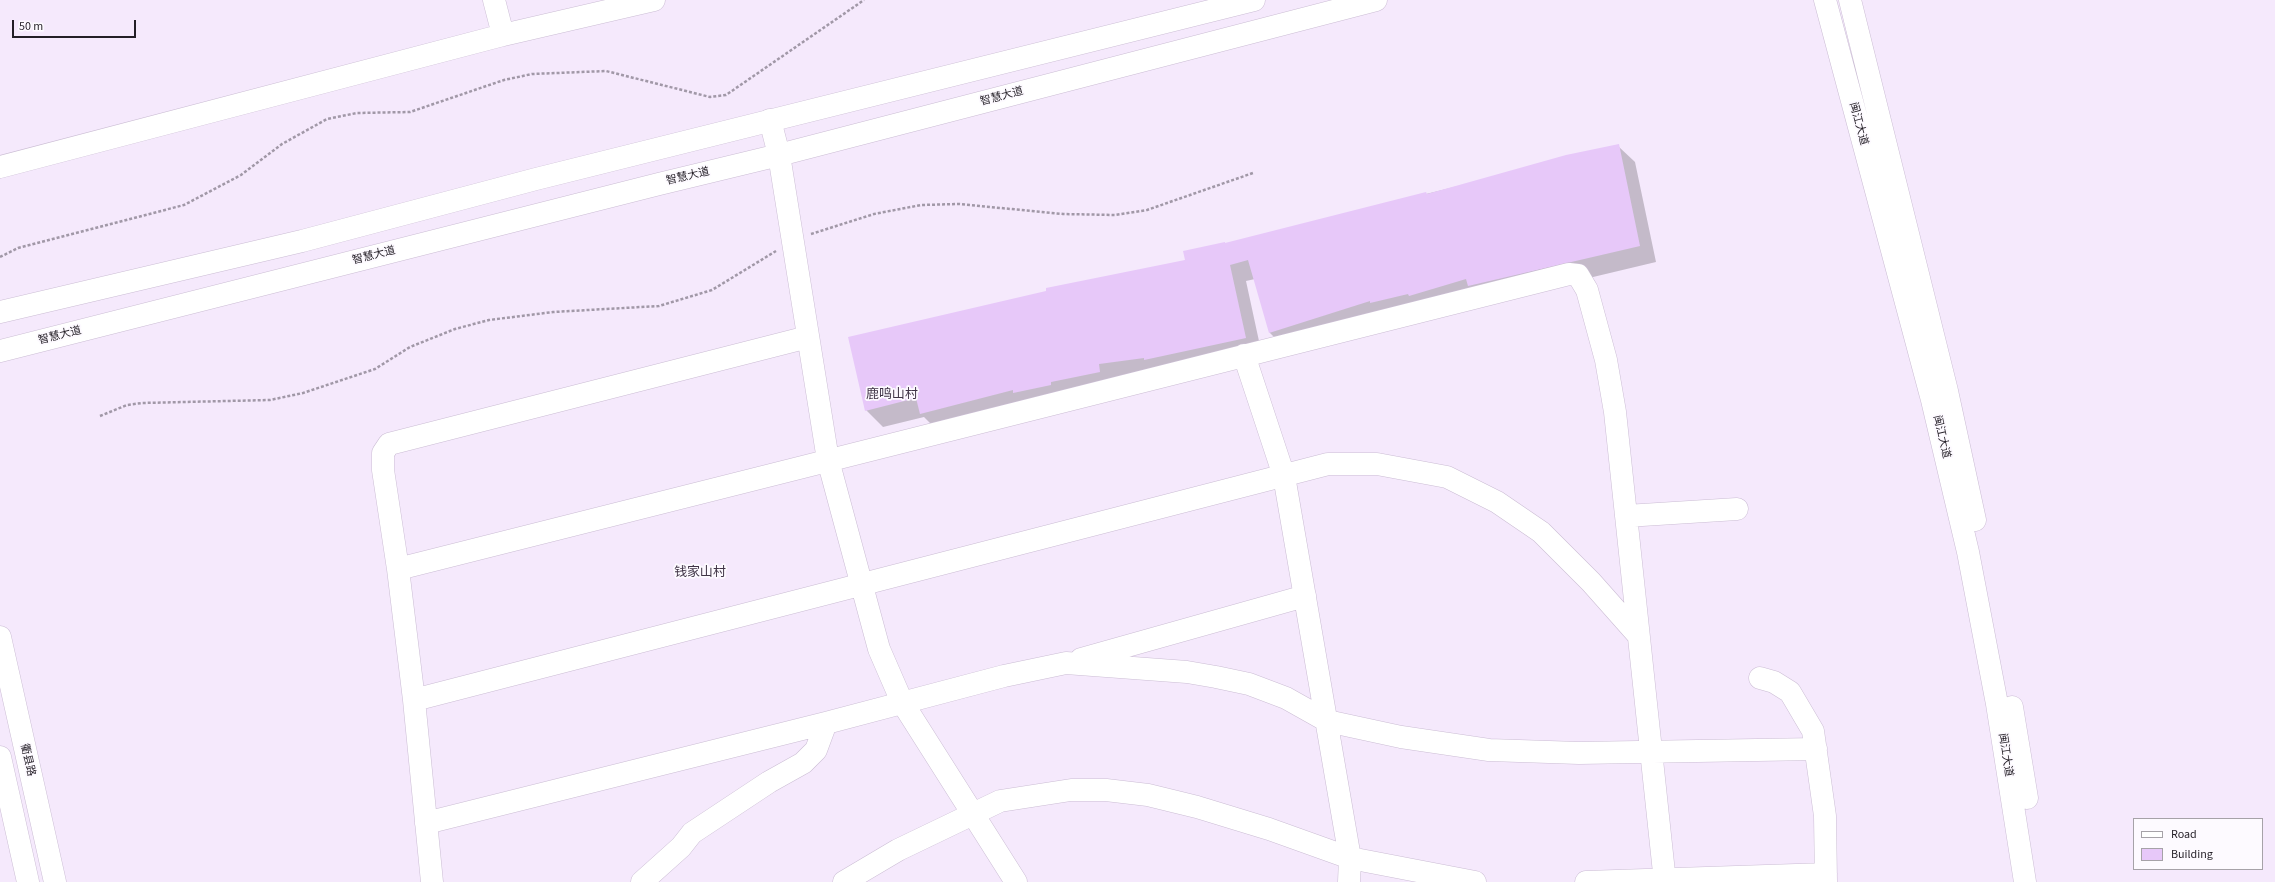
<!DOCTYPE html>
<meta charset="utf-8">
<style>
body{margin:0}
#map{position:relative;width:2275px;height:882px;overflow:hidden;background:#f5e9fc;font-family:"Source Sans 3",sans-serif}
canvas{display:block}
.legend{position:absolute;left:2133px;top:818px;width:130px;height:52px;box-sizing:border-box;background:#fdfaff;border:1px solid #a6a2a8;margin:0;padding:5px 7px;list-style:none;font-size:12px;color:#231e26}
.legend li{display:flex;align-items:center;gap:8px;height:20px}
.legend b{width:20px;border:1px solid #a6a2a8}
.scale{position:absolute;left:12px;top:20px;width:124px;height:18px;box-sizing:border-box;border:2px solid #231e26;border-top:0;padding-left:5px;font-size:12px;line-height:14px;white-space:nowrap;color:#231e26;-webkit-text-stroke:3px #fdfaff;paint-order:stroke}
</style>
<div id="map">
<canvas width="2275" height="882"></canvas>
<ul class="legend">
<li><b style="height:5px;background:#fff"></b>Road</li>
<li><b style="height:11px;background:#e7c8f9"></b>Building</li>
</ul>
<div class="scale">50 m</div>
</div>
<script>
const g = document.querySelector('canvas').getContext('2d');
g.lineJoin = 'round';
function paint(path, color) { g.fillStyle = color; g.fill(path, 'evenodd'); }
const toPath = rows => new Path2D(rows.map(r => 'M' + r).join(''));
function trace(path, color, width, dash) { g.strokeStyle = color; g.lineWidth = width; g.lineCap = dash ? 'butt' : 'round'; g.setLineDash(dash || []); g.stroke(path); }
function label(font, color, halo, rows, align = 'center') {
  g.font = font + ' "Source Sans 3","Noto Sans SC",sans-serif'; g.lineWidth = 3.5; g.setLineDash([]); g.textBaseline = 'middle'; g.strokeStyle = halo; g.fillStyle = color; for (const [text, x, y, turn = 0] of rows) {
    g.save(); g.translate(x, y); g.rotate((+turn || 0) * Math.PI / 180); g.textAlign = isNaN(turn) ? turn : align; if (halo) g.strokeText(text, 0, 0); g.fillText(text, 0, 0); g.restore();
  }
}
paint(toPath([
 [1618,146,1635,162,1656,262,1287,350,1270,333,1255,279,1246,281,1262,355,937,430,924,417,883,427,866,410,1186,260,1226,244]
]), '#0003');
paint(toPath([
 [1619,144,1640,246,1468,286,1466,279,1409,296,1408,294,1370,303,1370,301,1269,333,1248,260,1230,265,1246,338,1144,360,1144,358,1099,364,1100,372,1051,382,1051,385,1013,393,1013,390,920,414,916,398,865,411,848,337,1046,291,1046,288,1185,260,1183,251,1225,242,1225,243,1426,192,1427,194,1566,155]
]), '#e7c8f9');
const minor = toPath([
 [494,0,503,35],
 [1825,0,1932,400,1968,552,1997,704,2025,882],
 [1850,0,1947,391,1975,520],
 [770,120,779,155,828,460,879,649,902,702,1016,882],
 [0,167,503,35,654,0],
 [1244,355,1284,476,1350,858,1349,882],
 [1626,516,1737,509],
 [398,569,1569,274,1578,275,1587,290,1606,360,1615,412,1665,882],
 [0,637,55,882],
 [1081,659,1305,596],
 [1760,678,1774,682,1790,692,1813,731,1825,816,1826,882],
 [414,700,1328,464,1377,464,1447,477,1497,502,1541,532,1591,582,1638,635],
 [2012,707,2027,798],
 [0,757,28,882],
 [426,823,826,723,1004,676,1066,663,1187,672,1216,677,1249,684,1286,698,1327,721,1401,737,1489,750,1579,753,1816,749],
 [432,882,414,700,398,569,383,470,383,453,389,444,808,337],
 [642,882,681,847,692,833,769,782,803,763,816,750,826,723],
 [844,882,898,850,1000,801,1071,790,1106,790,1148,795,1197,807,1269,829,1350,858,1475,882],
 [1586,882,1826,874]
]);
const major = toPath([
 [0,312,302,241,536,179,1254,0],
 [0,351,659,184,779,155,1376,0]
]);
trace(minor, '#cbbdd4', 23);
trace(major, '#cbbdd4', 23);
trace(toPath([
 [811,234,874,214,921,205,959,204,1063,214,1115,215,1147,210,1253,173],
 [0,257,18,248,184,205,241,175,282,144,327,119,357,113,410,112,504,80,532,74,606,71,710,97,726,95,864,0],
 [100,416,127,405,142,403,270,400,303,393,375,369,410,347,455,329,489,320,553,312,659,306,712,290,776,251]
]), '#a198a7', 2.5, [3, 2]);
trace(minor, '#fff', 22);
trace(major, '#fff', 22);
label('11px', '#231e26', '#fdfaff', [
 ["智慧大道",1002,97,-15],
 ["闽江大道",1858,124,75],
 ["智慧大道",688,177,-13],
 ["智慧大道",374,256,-14],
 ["智慧大道",60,336,-14],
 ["闽江大道",1941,437,77],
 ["闽江大道",2005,755,81],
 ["衢县路",27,760,77]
]);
label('13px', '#3f3346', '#fdfaff', [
 ["鹿鸣山村",892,395],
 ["钱家山村",700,573]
]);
</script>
